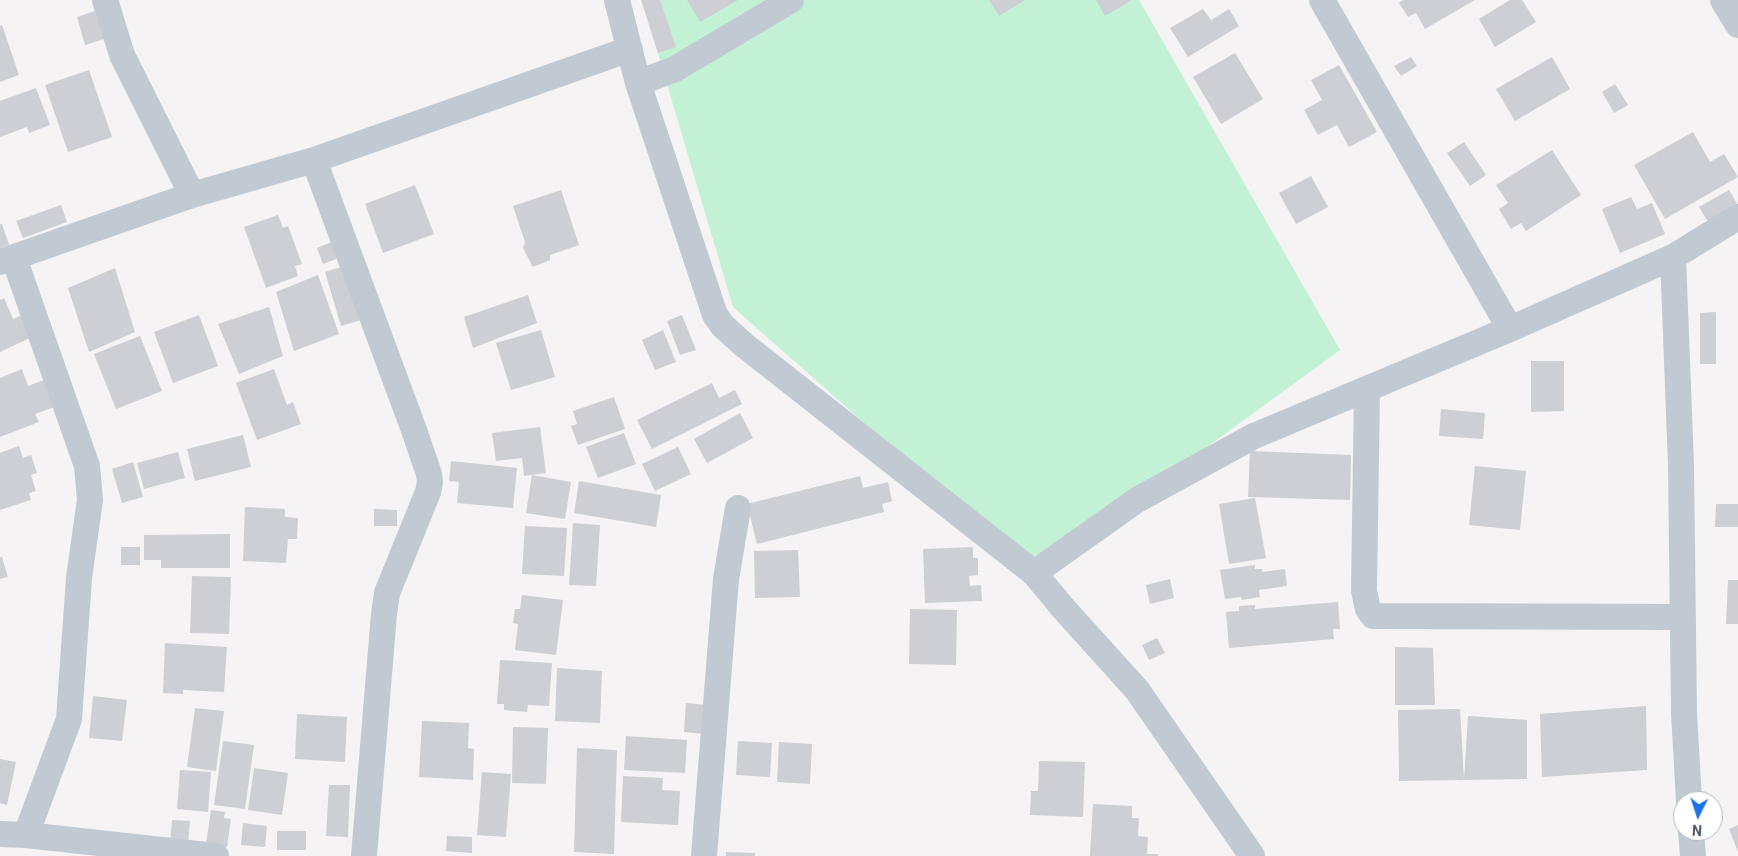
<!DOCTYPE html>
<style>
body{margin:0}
#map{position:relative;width:1738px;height:856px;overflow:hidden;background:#f5f3f3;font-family:Roboto,sans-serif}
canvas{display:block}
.north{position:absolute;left:1673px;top:791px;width:50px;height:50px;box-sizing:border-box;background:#fff;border:1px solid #b7bbc0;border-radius:50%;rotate:184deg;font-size:14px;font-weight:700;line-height:20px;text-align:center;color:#4a5661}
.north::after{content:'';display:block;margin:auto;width:18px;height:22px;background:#1a73e8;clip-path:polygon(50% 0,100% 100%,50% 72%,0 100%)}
</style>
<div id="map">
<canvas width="1738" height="856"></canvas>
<div class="north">N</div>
</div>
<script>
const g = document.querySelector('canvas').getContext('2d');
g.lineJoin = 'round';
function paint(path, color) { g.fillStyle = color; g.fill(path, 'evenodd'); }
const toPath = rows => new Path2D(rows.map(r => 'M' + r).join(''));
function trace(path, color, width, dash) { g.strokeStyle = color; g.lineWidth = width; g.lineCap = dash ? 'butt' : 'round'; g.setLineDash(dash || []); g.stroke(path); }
paint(toPath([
 [642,0,1139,0,1340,350,1034,573,733,307]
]), '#c3f1d5');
paint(toPath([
 [641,0,660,0,676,47,658,53],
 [687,0,738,0,700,22],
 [989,0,1025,0,999,16],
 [1096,0,1132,0,1105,16],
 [1403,0,1475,0,1425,29,1416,13,1408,17,1399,3],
 [1510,0,1522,0,1536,22,1495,47,1479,19],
 [1203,9,1211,20,1229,9,1239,26,1188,57,1170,28],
 [95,11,104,39,85,45,77,17],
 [2,25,19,75,0,82,0,26],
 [1235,53,1263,99,1221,124,1193,77],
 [1411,57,1417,66,1401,76,1394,66],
 [1552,57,1570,89,1515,121,1496,89],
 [1339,65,1377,132,1349,147,1337,125,1318,135,1304,110,1322,100,1311,80],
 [89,70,112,137,68,152,45,85],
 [1615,84,1628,105,1614,113,1602,92],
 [36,88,50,125,29,133,27,127,0,137,0,101],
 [1693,132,1710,162,1724,154,1738,177,1665,219,1634,165],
 [1464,142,1486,175,1470,186,1447,153],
 [1552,150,1581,195,1526,231,1521,223,1511,229,1499,209,1508,203,1496,185],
 [1311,176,1328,207,1296,224,1279,193],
 [415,185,434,234,383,253,365,204],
 [561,190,579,245,550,255,550,260,533,267,523,248,525,242,513,206],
 [1729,190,1738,205,1711,227,1699,207],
 [1631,197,1637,209,1652,203,1665,234,1620,253,1602,209],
 [61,205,67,222,23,238,16,221],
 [278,215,283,228,288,226,302,264,295,266,298,276,266,288,244,227],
 [0,224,2,224,9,245,0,248],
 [334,241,341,257,323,264,317,248],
 [344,266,361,320,341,326,325,272],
 [115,268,135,332,89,352,68,288],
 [318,275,339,334,294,351,276,292],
 [528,295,537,323,473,348,464,317],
 [4,298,13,319,22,315,32,337,0,352,0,300],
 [269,307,283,356,239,374,218,324],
 [1716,312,1716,364,1700,364,1700,313],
 [199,315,218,366,173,383,154,332],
 [682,315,696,350,680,355,667,321],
 [541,330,555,377,511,390,496,343],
 [663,330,676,362,655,370,642,340],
 [140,336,162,391,116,409,94,354],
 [1531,361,1564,361,1564,411,1531,412],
 [22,369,28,386,47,379,57,406,35,414,39,422,0,437,0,378],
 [274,369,287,405,293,402,301,424,257,440,236,383],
 [712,383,719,398,735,390,742,404,652,449,637,420],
 [614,397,625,429,578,445,571,426,577,424,573,411],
 [1441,409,1485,413,1483,439,1439,436],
 [740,413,753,438,707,463,694,439],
 [540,427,546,473,524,476,522,458,496,461,492,433],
 [624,433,636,464,598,478,586,447],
 [243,435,251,467,195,481,187,449],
 [19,446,23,458,31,455,37,473,31,475,36,491,29,493,31,500,0,510,0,453],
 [678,447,691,474,655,491,642,464],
 [1250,451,1351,455,1350,500,1248,497],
 [178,452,185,478,144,489,137,463],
 [451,461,517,468,513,508,457,503,459,482,449,481],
 [133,462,143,497,122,503,112,469],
 [1475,466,1526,471,1520,530,1469,525],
 [532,475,571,482,565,519,526,513],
 [860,476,863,488,888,482,892,501,882,504,884,512,757,544,747,504],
 [579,481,661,495,656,527,574,513],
 [1255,498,1266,558,1229,564,1219,504],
 [1716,504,1738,504,1738,527,1715,527],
 [245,507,285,509,285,517,298,518,297,539,288,539,286,563,243,561],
 [374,509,397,510,397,526,374,526],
 [573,523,600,525,596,586,569,585],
 [525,526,567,528,564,576,522,574],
 [230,534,230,568,161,568,161,560,144,560,144,535],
 [121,547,140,547,140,565,121,565],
 [973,547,973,558,978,558,978,575,969,576,970,586,981,585,982,601,925,603,923,549],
 [798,550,800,597,755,598,754,551],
 [0,557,2,557,8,577,0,579],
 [1255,565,1255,569,1262,569,1262,572,1285,569,1287,586,1259,590,1260,597,1242,600,1241,597,1225,599,1220,570],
 [192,576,231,577,229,634,190,633],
 [1170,579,1174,598,1150,604,1146,585],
 [1728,580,1738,580,1738,624,1726,624],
 [522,595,563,600,556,655,515,650,518,624,513,623,515,609,520,609],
 [1338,602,1340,629,1333,629,1334,639,1229,648,1226,612,1239,611,1239,606,1255,605,1255,609],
 [910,609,957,610,956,665,909,664],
 [1157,638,1165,653,1149,660,1142,645],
 [165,643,227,647,224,692,183,690,183,694,163,693],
 [1395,647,1433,648,1435,705,1395,705],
 [500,660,552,663,549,706,528,705,527,712,504,710,504,704,497,704],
 [557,668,602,671,600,723,555,721],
 [93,696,127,700,122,741,89,738],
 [686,703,707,705,704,734,684,732],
 [1646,706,1647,770,1542,777,1540,714],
 [195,708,224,711,216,771,187,767],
 [1460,709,1464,780,1399,781,1398,710],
 [297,714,347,717,345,762,295,759],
 [1468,716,1527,720,1527,779,1464,780],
 [422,721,469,723,468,748,474,749,473,780,419,777],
 [513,727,548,728,546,784,512,783],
 [626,736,687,740,685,773,624,770],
 [223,741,254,745,245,809,214,805],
 [738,741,772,743,770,777,736,775],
 [779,742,812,744,810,784,777,782],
 [577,748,617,750,614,854,574,852],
 [0,759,16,762,7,805,0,803],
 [1039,761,1085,762,1083,817,1030,815,1031,791,1038,791],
 [254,768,288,773,282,815,248,810],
 [180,770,211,772,208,812,177,809],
 [482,772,511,774,506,837,477,835],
 [623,776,663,778,662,790,680,791,678,825,621,822],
 [329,785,350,785,348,837,326,836],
 [1093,804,1132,806,1132,818,1139,818,1138,836,1148,837,1147,854,1158,854,1158,856,1090,856],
 [211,810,225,812,224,818,231,819,227,847,206,844],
 [172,820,190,821,188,845,170,844],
 [243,823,267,826,265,847,241,845],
 [1738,825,1738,852,1729,829],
 [277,831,306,831,306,850,277,850],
 [447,836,472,837,472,853,446,851],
 [726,852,755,853,755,856,726,856]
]), '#cdcfd5');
trace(toPath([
 [105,0,122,55,192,195],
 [617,0,638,83,715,315,723,326,744,345,1034,573,1063,608,1137,690,1252,856],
 [1322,0,1510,329],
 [1723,0,1738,25],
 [638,83,675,69,791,0],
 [314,160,414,430,429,474,430,482,428,492,387,593,384,614,364,856],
 [1673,257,1681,465,1684,713,1689,801],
 [14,258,87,466,90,500,79,578,69,719,26,835],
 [0,262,192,195,314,160,630,49],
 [1367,389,1364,591,1368,609,1373,616,1683,617],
 [1034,573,1137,500,1254,436,1510,329,1673,257,1738,217],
 [1691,831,1693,856],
 [0,834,26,835,216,856],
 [704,856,726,579,738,508]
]), '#c1cad2', 26);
</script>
